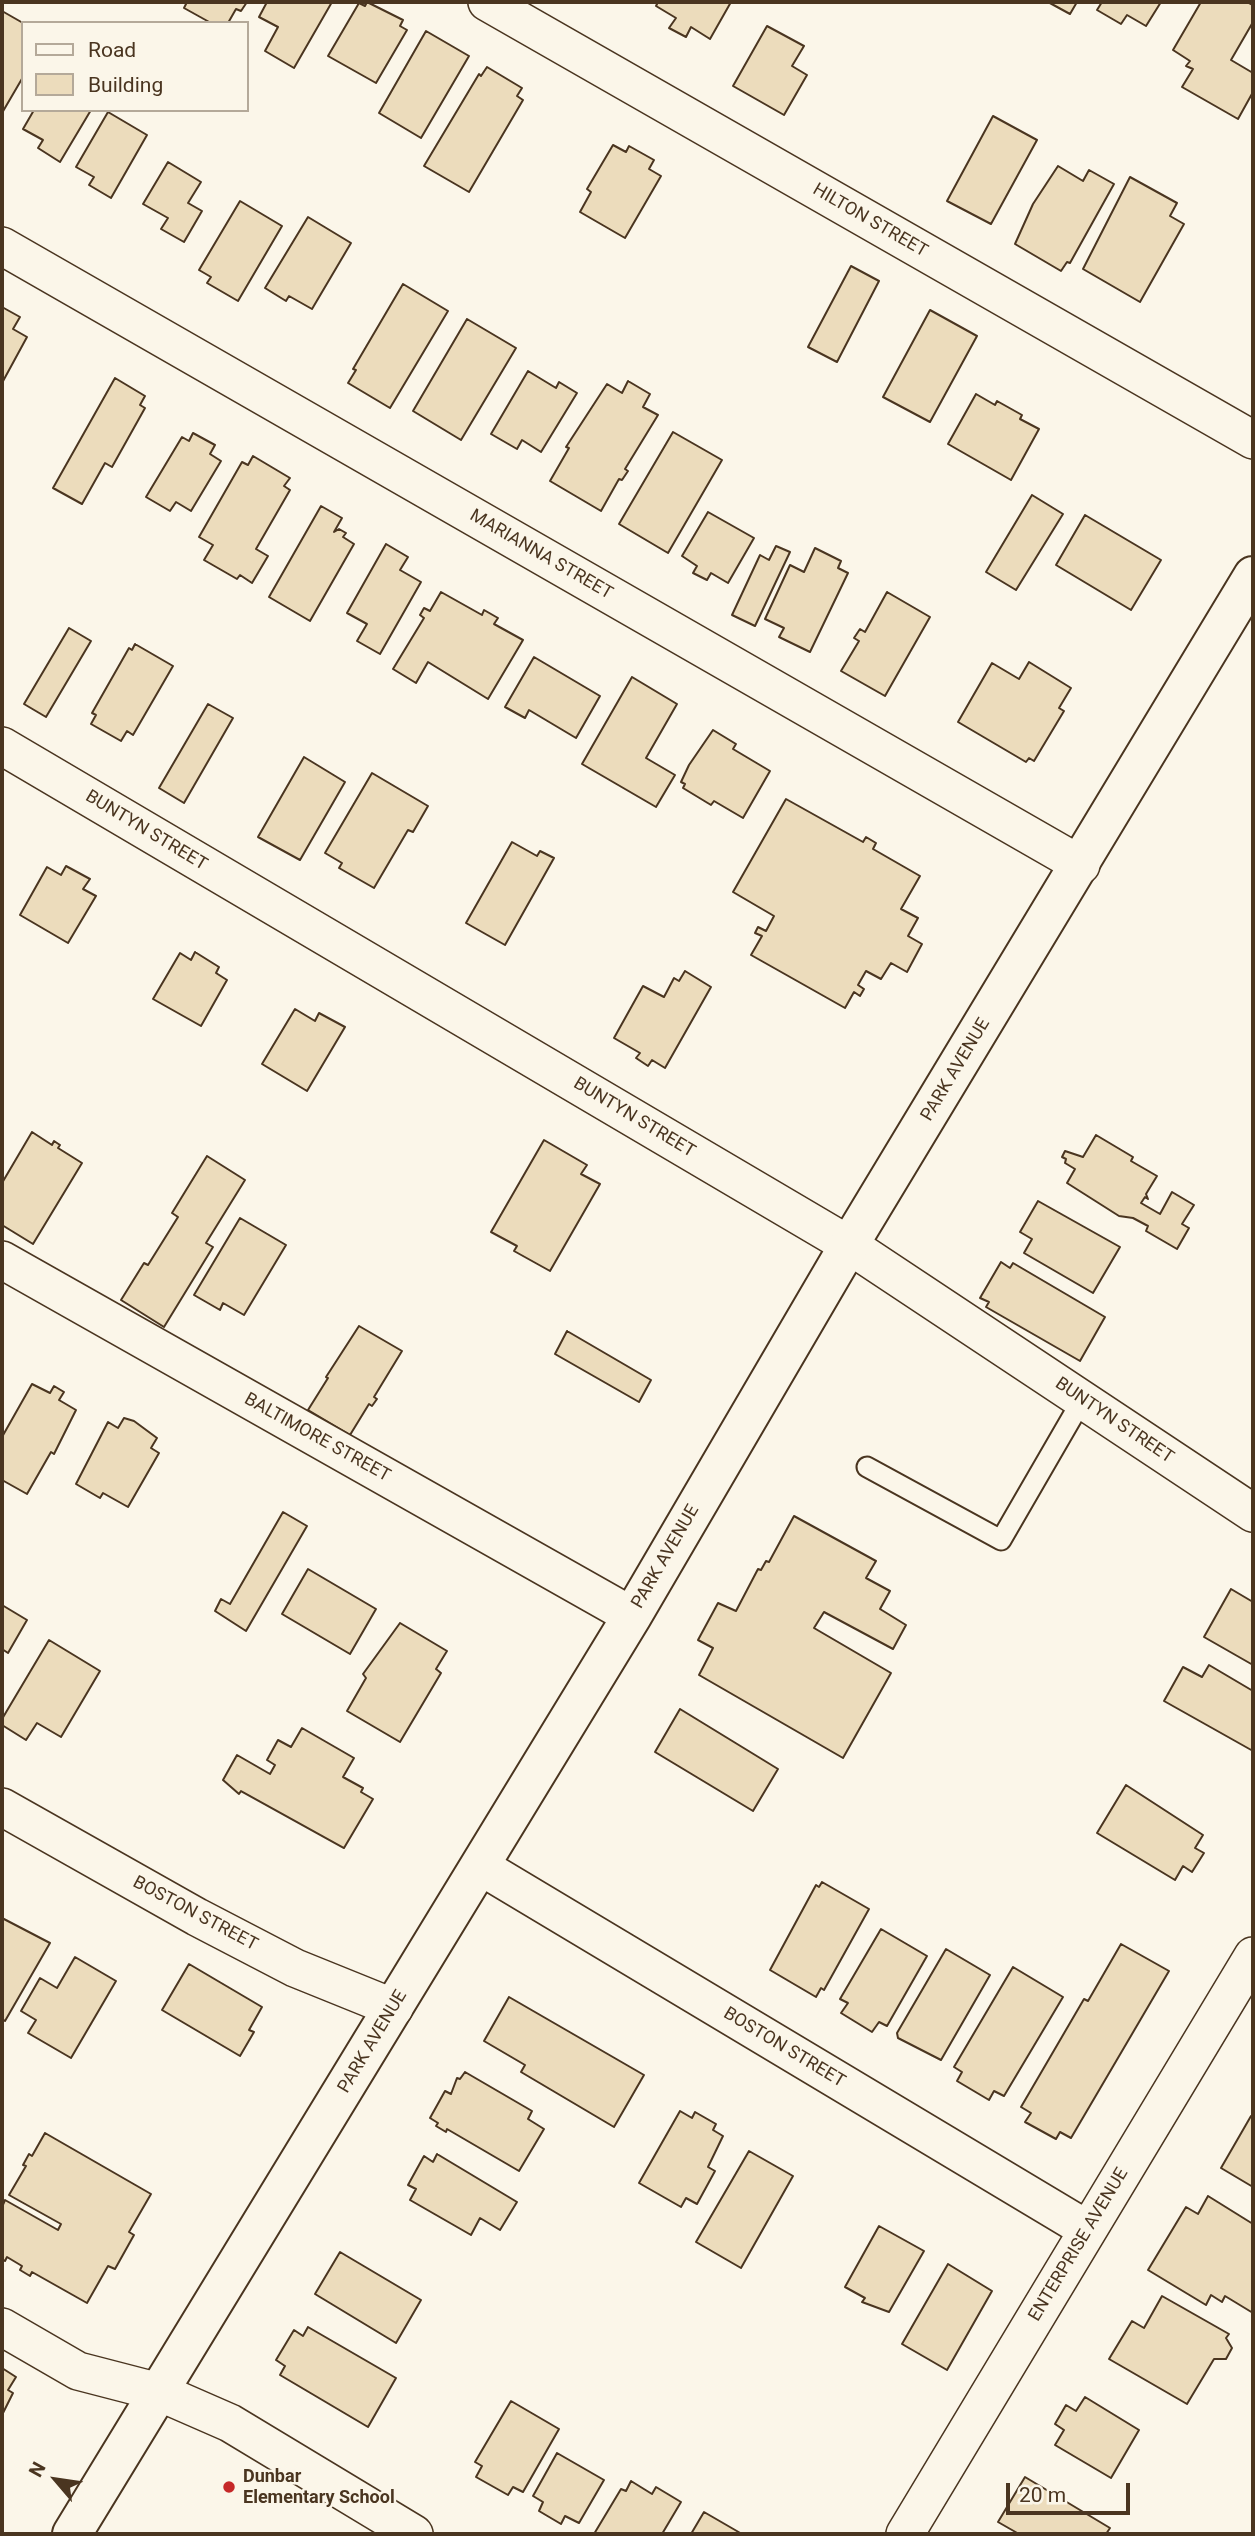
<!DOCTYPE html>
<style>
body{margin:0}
#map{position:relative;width:1255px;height:2536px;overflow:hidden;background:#fbf6e9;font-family:Roboto,sans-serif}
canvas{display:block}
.frame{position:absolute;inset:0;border:4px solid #4a3520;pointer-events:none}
.legend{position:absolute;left:21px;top:21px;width:228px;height:91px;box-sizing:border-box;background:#fbf6e9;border:2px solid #b4a999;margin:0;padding:9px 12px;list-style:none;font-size:21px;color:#4a3520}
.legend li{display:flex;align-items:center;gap:14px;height:35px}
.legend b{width:35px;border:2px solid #b4a999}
.north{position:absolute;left:21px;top:2445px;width:70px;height:70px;-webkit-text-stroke:5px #fbf6e9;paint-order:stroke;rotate:299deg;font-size:19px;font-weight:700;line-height:28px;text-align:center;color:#4a3520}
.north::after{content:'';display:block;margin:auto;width:24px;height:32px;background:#4a3520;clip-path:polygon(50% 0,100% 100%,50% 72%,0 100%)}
.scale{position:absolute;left:1006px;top:2483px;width:124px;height:32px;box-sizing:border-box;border:4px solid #4a3520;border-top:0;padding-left:9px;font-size:21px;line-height:24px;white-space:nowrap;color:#4a3520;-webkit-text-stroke:5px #fbf6e9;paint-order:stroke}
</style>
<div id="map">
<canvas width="1255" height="2536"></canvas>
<div class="frame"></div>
<ul class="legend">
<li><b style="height:9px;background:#fbf6e9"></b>Road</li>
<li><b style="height:19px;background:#ecdcbc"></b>Building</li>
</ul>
<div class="north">N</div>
<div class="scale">20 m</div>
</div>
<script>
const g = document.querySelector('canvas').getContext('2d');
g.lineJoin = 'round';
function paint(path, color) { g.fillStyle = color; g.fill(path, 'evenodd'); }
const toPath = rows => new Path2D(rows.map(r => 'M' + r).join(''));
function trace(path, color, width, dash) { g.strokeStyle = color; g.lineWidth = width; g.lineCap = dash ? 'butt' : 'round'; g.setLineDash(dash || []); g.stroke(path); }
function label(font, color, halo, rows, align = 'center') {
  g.font = font + ' Roboto,sans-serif'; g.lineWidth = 5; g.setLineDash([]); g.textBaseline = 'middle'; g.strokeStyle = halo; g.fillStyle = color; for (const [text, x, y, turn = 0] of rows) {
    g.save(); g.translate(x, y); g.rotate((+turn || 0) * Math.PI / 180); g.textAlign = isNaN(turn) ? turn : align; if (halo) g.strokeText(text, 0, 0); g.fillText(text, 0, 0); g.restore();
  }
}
const building = toPath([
 [187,2,247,2,241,11,236,9,228,23,211,23,184,8,187,2],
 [267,2,332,2,294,68,265,51,278,27,259,17,267,2],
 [367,2,403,20,400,26,407,30,376,83,328,56,359,3,365,6,367,2],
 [658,2,731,2,710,39,691,27,686,37,669,28,676,18,656,6,658,2],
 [1048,2,1077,2,1070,14,1048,2],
 [1102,2,1161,2,1146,26,1127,15,1121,24,1097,10,1102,2],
 [1201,2,1247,2,1253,5,1253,22,1231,60,1253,73,1253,92,1238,119,1182,87,1193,69,1186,66,1190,61,1173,50,1201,2],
 [2,11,23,23,23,77,2,113,2,11],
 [767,26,804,46,792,66,807,75,784,115,733,86,767,26],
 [426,31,469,56,421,138,379,113,426,31],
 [487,67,522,88,517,96,523,100,469,192,424,166,479,74,481,76,487,67],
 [34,110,91,110,60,162,38,148,43,140,23,129,34,110],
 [108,112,147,135,111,198,89,185,94,177,76,167,108,112],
 [993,116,1037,140,991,224,947,201,993,116],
 [613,145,626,152,629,146,654,160,649,169,661,176,625,238,580,212,591,192,587,189,613,145],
 [168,162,201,182,188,203,202,211,184,242,161,229,168,218,143,204,168,162],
 [1058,166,1083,181,1089,170,1114,184,1070,263,1067,262,1061,271,1015,244,1033,204,1058,166],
 [1130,177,1177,203,1170,216,1184,224,1140,302,1083,269,1130,177],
 [240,201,282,226,238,301,207,283,211,277,199,270,240,201],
 [308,217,351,243,312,309,289,296,286,301,265,288,308,217],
 [851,266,879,281,837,362,808,347,851,266],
 [403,284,448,311,390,408,348,383,356,370,353,369,403,284],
 [2,307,20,317,13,329,27,337,2,383,2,307],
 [930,310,977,336,930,422,883,397,930,310],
 [467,319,516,348,461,440,413,411,467,319],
 [528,371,556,388,559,382,577,393,541,452,522,440,517,449,491,434,528,371],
 [115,378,145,396,140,405,145,408,112,467,105,463,82,504,53,488,115,378],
 [628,381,650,394,643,407,658,415,625,469,628,471,622,480,619,479,601,511,550,481,569,448,566,447,607,384,622,393,628,381],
 [976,394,995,405,997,401,1022,415,1020,419,1039,429,1011,480,948,444,976,394],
 [673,432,722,460,668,553,619,524,673,432],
 [193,433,215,445,210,454,221,461,191,511,176,502,170,511,146,497,182,437,189,441,193,433],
 [253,456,290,478,284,486,290,490,256,549,268,556,252,583,240,575,237,579,204,560,213,545,199,537,242,462,248,465,253,456],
 [1032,495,1063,514,1016,590,986,572,1032,495],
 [321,506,342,518,334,532,339,529,346,533,343,537,354,544,310,621,269,597,321,506],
 [708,512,754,538,728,583,711,573,707,580,693,573,697,566,682,556,708,512],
 [1085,515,1161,560,1131,610,1056,565,1085,515],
 [386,544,408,557,400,570,421,582,380,654,357,641,367,624,347,613,386,544],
 [776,546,790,552,755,626,732,615,760,555,769,560,776,546],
 [815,548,841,561,838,568,848,573,810,652,779,637,784,628,765,619,790,565,804,572,815,548],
 [441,592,482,615,484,610,498,618,494,624,523,640,488,699,428,662,416,683,393,669,424,618,420,615,424,608,430,611,441,592],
 [887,592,930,617,885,696,841,671,859,641,854,638,860,629,865,632,887,592],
 [69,628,91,641,46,717,24,704,69,628],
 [135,644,173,666,133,735,127,731,121,741,91,724,96,715,92,713,129,648,132,650,135,644],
 [534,657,600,696,576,738,529,710,525,718,505,707,534,657],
 [1029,662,1071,688,1059,708,1064,711,1034,761,1029,758,1026,762,958,722,992,663,1019,679,1029,662],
 [632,677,677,704,646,758,675,775,656,807,582,764,632,677],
 [208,704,233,718,184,803,159,788,208,704],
 [713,730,736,744,733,749,770,771,743,818,714,801,711,805,683,788,685,784,681,782,689,765,713,730],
 [304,757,345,782,300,860,258,837,304,757],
 [372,773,428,806,413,832,408,830,374,888,339,868,342,863,325,853,372,773],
 [786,799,863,842,866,837,876,843,873,849,920,876,901,909,918,918,908,936,922,944,907,972,891,963,881,979,866,971,858,985,864,989,860,996,854,992,845,1008,751,955,762,936,755,933,758,927,766,931,774,916,733,892,786,799],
 [512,842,537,856,540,851,554,858,505,945,466,923,512,842],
 [66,866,90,879,83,889,96,896,68,943,20,915,47,867,61,875,66,866],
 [195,952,219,967,216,973,227,980,201,1026,153,999,180,953,191,960,195,952],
 [685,971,711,987,665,1068,652,1060,648,1066,636,1058,640,1053,614,1038,643,986,664,997,674,978,679,981,685,971],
 [295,1009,315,1021,319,1013,345,1027,307,1091,262,1064,295,1009],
 [32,1132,52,1145,54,1141,60,1145,58,1148,82,1163,33,1244,2,1225,2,1183,32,1132],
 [1096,1135,1133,1157,1131,1161,1157,1176,1146,1194,1148,1199,1145,1197,1141,1203,1160,1214,1172,1192,1194,1205,1182,1224,1189,1228,1177,1249,1146,1231,1148,1226,1133,1218,1119,1216,1067,1183,1075,1169,1065,1163,1066,1159,1062,1157,1065,1151,1083,1157,1096,1135],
 [544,1140,587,1165,581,1174,600,1184,550,1271,514,1251,517,1246,491,1232,544,1140],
 [207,1156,245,1180,206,1243,213,1247,164,1327,121,1300,144,1263,148,1265,178,1217,172,1213,207,1156],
 [1038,1201,1120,1247,1093,1293,1024,1253,1032,1239,1020,1232,1038,1201],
 [240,1218,286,1245,244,1315,223,1303,220,1310,194,1295,240,1218],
 [1001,1262,1010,1268,1013,1263,1105,1317,1080,1361,986,1307,989,1302,980,1298,1001,1262],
 [359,1326,402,1351,374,1397,377,1399,372,1406,369,1404,350,1435,308,1410,328,1378,326,1377,359,1326],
 [567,1331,651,1380,639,1402,555,1354,567,1331],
 [32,1384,50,1393,54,1386,64,1392,59,1400,76,1410,54,1454,51,1452,27,1494,2,1480,2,1437,32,1384],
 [124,1418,134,1421,157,1438,151,1448,159,1453,128,1507,103,1493,100,1498,76,1484,108,1422,118,1428,124,1418],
 [283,1512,307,1526,246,1631,215,1611,221,1599,230,1604,283,1512],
 [794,1516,876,1561,866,1578,890,1591,880,1609,906,1625,893,1649,824,1612,814,1628,891,1673,843,1758,699,1675,713,1648,698,1640,718,1603,736,1611,758,1569,761,1570,766,1561,769,1562,794,1516],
 [308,1569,376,1609,350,1654,282,1614,308,1569],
 [1231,1589,1253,1602,1253,1665,1204,1637,1231,1589],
 [2,1605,27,1620,8,1653,2,1649,2,1605],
 [400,1623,447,1651,436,1669,441,1673,400,1742,347,1711,366,1678,363,1674,400,1623],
 [49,1640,100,1671,61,1737,37,1723,26,1740,2,1725,2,1719,49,1640],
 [1209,1665,1253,1691,1253,1751,1164,1701,1183,1667,1202,1677,1209,1665],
 [680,1709,778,1769,753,1811,655,1752,680,1709],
 [302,1728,354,1758,343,1777,363,1788,361,1792,373,1799,344,1848,241,1791,239,1794,223,1780,237,1755,270,1774,275,1765,267,1760,278,1740,291,1747,302,1728],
 [1126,1785,1203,1835,1195,1848,1204,1853,1192,1872,1183,1866,1175,1880,1097,1833,1126,1785],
 [822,1882,869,1909,824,1990,821,1988,816,1997,770,1970,816,1885,819,1887,822,1882],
 [2,1918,50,1943,5,2021,2,2019,2,1918],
 [881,1929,927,1956,887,2026,879,2022,872,2032,841,2013,848,2003,840,1999,881,1929],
 [1121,1944,1169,1971,1071,2138,1060,2132,1056,2139,1025,2122,1031,2113,1021,2107,1084,1999,1088,2001,1121,1944],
 [946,1949,990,1975,941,2060,898,2038,897,2033,946,1949],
 [75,1957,116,1981,71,2058,28,2033,36,2020,21,2011,40,1978,57,1988,75,1957],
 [189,1964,262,2007,249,2030,254,2032,240,2056,162,2010,189,1964],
 [1013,1967,1063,1997,1004,2096,994,2091,989,2100,957,2081,962,2072,954,2067,1013,1967],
 [509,1997,644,2075,614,2127,521,2072,525,2065,484,2041,509,1997],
 [465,2072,532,2111,528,2119,544,2129,519,2171,447,2129,446,2132,436,2126,438,2123,430,2118,445,2091,451,2094,457,2078,460,2079,465,2072],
 [680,2111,692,2118,695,2112,716,2124,713,2130,723,2136,708,2167,715,2171,697,2204,686,2198,681,2207,639,2183,680,2111],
 [1251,2116,1253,2117,1253,2187,1221,2168,1251,2116],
 [45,2133,151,2194,129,2232,134,2235,115,2269,108,2266,87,2303,32,2272,30,2276,20,2270,22,2266,7,2257,5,2261,2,2259,2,2207,5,2200,58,2230,61,2224,9,2195,26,2166,23,2165,29,2154,32,2156,45,2133],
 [749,2151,793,2176,741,2268,696,2242,749,2151],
 [437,2154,517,2202,500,2230,480,2218,471,2235,410,2200,416,2189,408,2185,424,2156,433,2162,437,2154],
 [1208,2196,1253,2224,1253,2313,1225,2296,1222,2302,1211,2295,1206,2305,1148,2270,1186,2207,1198,2214,1208,2196],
 [879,2226,924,2251,889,2312,862,2302,865,2298,845,2287,879,2226],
 [340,2252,421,2300,396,2343,315,2294,340,2252],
 [948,2264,992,2291,947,2370,902,2344,948,2264],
 [1162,2296,1229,2334,1226,2338,1232,2348,1226,2359,1214,2359,1187,2404,1109,2359,1132,2321,1144,2328,1162,2296],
 [308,2327,396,2378,368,2427,280,2375,285,2366,276,2360,294,2330,303,2336,308,2327],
 [2,2368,16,2377,8,2390,13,2393,3,2413,2,2368],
 [1085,2397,1139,2430,1111,2478,1055,2445,1064,2430,1055,2424,1066,2405,1076,2411,1085,2397],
 [511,2401,559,2429,523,2492,513,2487,508,2495,476,2477,482,2466,475,2462,511,2401],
 [557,2453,604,2480,579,2523,565,2516,561,2524,539,2511,543,2502,533,2496,557,2453],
 [1025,2477,1110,2528,1106,2534,1019,2534,998,2522,1025,2477],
 [631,2481,652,2494,656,2487,681,2502,662,2534,594,2534,621,2489,626,2491,631,2481],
 [704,2512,742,2534,691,2534,704,2512]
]);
paint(building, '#ecdcbc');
trace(building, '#4a3520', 2);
const lane = toPath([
 [867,1467,1001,1540,1082,1400]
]);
const street = toPath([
 [487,2,1253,440],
 [2,246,1081,865],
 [2,746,849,1245,1253,1513],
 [2,1260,632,1616],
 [2,1807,197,1917,295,1968,394,2008],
 [480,1866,1088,2230],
 [2,2327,78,2371,159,2392,230,2423,414,2534],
 [905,2534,1253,1956]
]);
const secondary = toPath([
 [72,2534,632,1616,849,1245,1253,576]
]);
trace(lane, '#4a3520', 23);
trace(street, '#4a3520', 40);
trace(secondary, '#4a3520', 42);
trace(lane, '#fbf6e9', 19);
trace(street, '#fbf6e9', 37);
trace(secondary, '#fbf6e9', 38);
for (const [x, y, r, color] of [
 [229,2487,7,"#c62828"]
]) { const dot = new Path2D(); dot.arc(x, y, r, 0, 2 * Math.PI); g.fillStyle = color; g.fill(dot); trace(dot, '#fbf6e9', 2.5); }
label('18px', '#4a3520', '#fbf6e9', [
 ["HILTON STREET",870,221,30],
 ["MARIANNA STREET",541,555,30],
 ["BUNTYN STREET",146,831,31],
 ["PARK AVENUE",956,1070,-59],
 ["BUNTYN STREET",634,1118,31],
 ["BUNTYN STREET",1114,1421,34],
 ["BALTIMORE STREET",317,1438,29],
 ["PARK AVENUE",666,1557,-60],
 ["BOSTON STREET",195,1914,28],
 ["PARK AVENUE",373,2042,-59],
 ["BOSTON STREET",784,2048,31],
 ["ENTERPRISE AVENUE",1079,2245,-59]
]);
label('bold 18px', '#4a3520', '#fbf6e9', [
 ["Dunbar",243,2477],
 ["Elementary School",243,2498]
], 'left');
</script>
